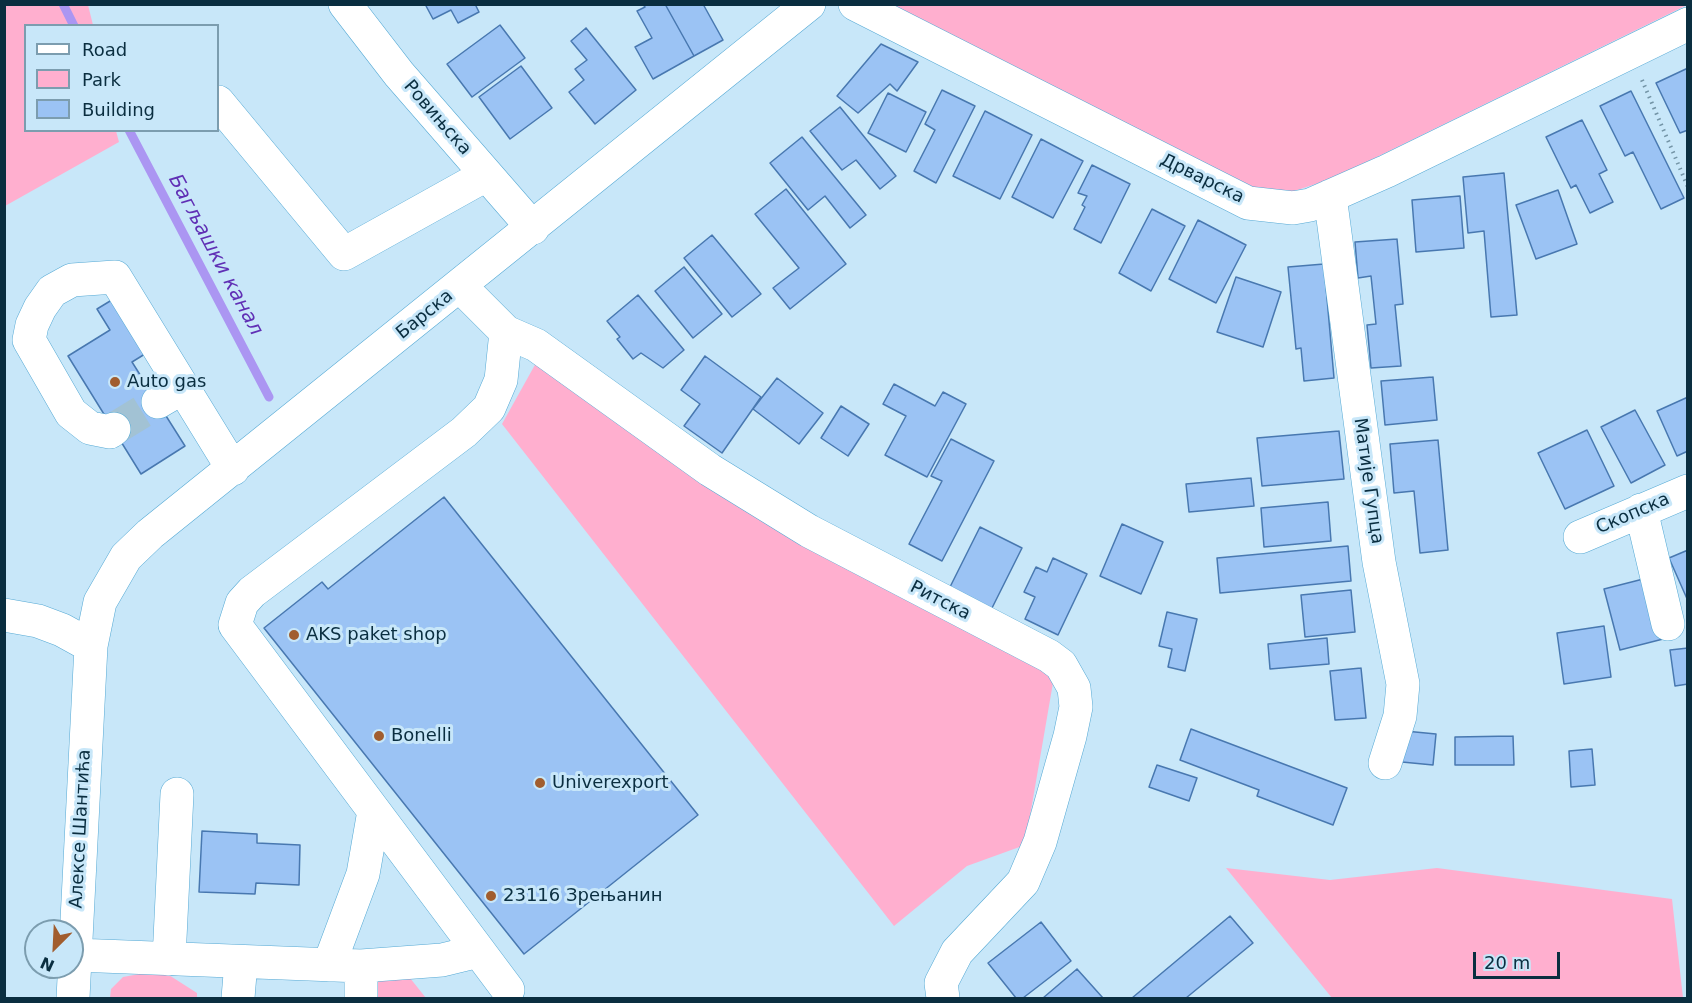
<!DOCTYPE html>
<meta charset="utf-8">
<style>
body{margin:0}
#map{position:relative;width:1692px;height:1003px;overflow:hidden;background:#c8e7f9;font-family:"DejaVu Sans",sans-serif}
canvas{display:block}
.frame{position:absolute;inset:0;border:6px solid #0a2e40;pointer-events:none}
.legend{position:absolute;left:24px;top:24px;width:195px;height:108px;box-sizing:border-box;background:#c8e7f9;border:2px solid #7c9daf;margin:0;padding:8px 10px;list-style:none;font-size:18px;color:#0a2e40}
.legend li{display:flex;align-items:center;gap:12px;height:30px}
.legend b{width:30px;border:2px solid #7c9daf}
.north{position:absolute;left:24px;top:919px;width:60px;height:60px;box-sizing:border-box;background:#c8e7f9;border:2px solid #7c9daf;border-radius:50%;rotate:204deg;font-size:16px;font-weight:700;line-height:24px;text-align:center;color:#0a2e40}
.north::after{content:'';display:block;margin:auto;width:21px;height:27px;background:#a15d2e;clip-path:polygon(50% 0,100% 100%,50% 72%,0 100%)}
.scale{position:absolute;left:1473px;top:952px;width:87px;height:27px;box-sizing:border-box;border:3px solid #0a2e40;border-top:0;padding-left:8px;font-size:18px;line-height:21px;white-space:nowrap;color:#0a2e40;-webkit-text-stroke:4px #c8e7f9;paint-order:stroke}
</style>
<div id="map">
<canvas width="1692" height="1003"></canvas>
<div class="frame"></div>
<ul class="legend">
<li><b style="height:8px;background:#fff"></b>Road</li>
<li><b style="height:16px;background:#ffafcf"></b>Park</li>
<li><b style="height:16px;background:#9bc3f4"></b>Building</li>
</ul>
<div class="north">N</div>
<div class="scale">20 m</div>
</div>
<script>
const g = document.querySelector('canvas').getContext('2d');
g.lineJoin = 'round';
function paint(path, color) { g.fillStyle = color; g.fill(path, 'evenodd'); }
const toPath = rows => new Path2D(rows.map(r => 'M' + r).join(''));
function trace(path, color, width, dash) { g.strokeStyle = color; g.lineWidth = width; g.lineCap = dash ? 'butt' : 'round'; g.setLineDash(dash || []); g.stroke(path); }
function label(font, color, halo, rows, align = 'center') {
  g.font = font + ' "DejaVu Sans",sans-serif'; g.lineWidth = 6; g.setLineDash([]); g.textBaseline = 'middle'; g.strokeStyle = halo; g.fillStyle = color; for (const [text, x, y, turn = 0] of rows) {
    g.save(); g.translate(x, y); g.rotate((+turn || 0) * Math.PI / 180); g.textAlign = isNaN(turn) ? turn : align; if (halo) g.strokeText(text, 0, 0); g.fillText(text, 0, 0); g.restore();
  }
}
paint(toPath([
 [5,4,88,5,93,25,26,26,26,130,116,131,119,142,5,206],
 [888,5,1687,5,1334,178,1288,193,1254,189],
 [541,354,1054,677,1025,845,967,866,894,926,502,424],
 [1226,868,1330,880,1437,868,1672,899,1683,998,1332,998],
 [161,970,197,993,197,998,110,998,111,989,123,977],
 [406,973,426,998,377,998,377,975]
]), '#ffafcf');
trace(toPath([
 [63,4,74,26],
 [129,130,269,397]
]), '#ab96f2', 9);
const building = toPath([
 [425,4,475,4,479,12,458,23,451,10,433,19,425,4],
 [643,4,665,4,694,56,653,79,635,47,652,38,637,11,645,7,643,4],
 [665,4,703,4,723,40,694,56,665,4],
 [500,25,525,58,472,97,447,64,500,25],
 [586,28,636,90,595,124,569,92,584,80,575,69,587,60,571,41,586,28],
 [881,44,918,62,897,91,890,84,858,113,837,96,881,44],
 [521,66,552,108,510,139,479,97,521,66],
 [1688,68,1688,130,1680,133,1656,83,1688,68],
 [942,90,975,106,936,183,914,171,935,130,925,124,942,90],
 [1631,91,1684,198,1661,209,1633,152,1625,156,1600,106,1631,91],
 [888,93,926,112,906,152,868,133,888,93],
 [840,107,896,176,880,189,856,160,842,170,810,131,840,107],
 [985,111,1032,135,1000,199,953,176,985,111],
 [1582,120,1607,170,1599,174,1613,202,1590,213,1576,185,1571,188,1546,137,1582,120],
 [802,137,866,215,850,228,825,196,808,210,770,163,802,137],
 [1041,139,1083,161,1053,218,1012,197,1041,139],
 [1092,165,1130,184,1101,243,1074,229,1085,207,1082,205,1087,196,1078,193,1092,165],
 [1504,173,1517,315,1491,317,1484,231,1468,233,1463,177,1504,173],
 [786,189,846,264,790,309,773,288,799,268,755,214,786,189],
 [1558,190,1577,244,1536,259,1516,205,1558,190],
 [1460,196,1464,248,1416,252,1412,200,1460,196],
 [1152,209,1185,226,1151,291,1119,273,1152,209],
 [1198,220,1246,245,1216,303,1169,279,1198,220],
 [712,235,761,294,732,317,684,258,712,235],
 [1397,239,1403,304,1395,305,1401,366,1371,368,1367,325,1376,324,1371,276,1358,278,1355,242,1397,239],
 [1324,264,1334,378,1304,381,1301,348,1296,349,1288,267,1324,264],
 [684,267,722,314,693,338,655,291,684,267],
 [1236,277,1281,292,1263,347,1217,332,1236,277],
 [120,295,153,349,132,362,185,446,141,474,68,356,110,330,97,309,120,295],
 [638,295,684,350,663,368,641,353,633,359,617,339,620,337,607,321,638,295],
 [705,356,761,397,722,453,684,426,700,404,681,390,705,356],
 [1433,377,1437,420,1385,425,1381,381,1433,377],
 [777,378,823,413,799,444,753,409,777,378],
 [894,384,935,406,943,392,966,404,927,477,885,455,906,416,883,404,894,384],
 [1688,397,1688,451,1677,456,1657,411,1688,397],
 [841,406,869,424,848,456,821,438,841,406],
 [1635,410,1665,465,1631,483,1601,427,1635,410],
 [1587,430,1614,486,1565,509,1538,453,1587,430],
 [1339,431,1344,479,1262,486,1257,438,1339,431],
 [951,439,994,461,942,561,909,544,942,481,931,476,951,439],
 [1438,440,1448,550,1420,553,1414,491,1394,493,1390,444,1438,440],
 [1251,478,1254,506,1189,512,1186,484,1251,478],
 [444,497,698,815,524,954,264,628,322,582,328,589,444,497],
 [1328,502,1331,541,1264,547,1261,508,1328,502],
 [1122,524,1163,542,1141,594,1100,576,1122,524],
 [980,527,1022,548,991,610,949,589,980,527],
 [1348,546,1351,581,1220,593,1217,558,1348,546],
 [1688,550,1688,601,1669,558,1688,550],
 [1053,558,1087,574,1058,635,1025,619,1035,597,1024,592,1036,567,1047,572,1053,558],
 [1651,577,1667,638,1620,650,1604,589,1651,577],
 [1351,590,1355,632,1305,637,1301,595,1351,590],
 [1167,612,1197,619,1185,671,1168,667,1172,649,1159,646,1167,612],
 [1604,626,1611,677,1564,684,1557,633,1604,626],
 [1327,638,1329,664,1270,669,1268,644,1327,638],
 [1688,648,1688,684,1675,686,1670,650,1688,648],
 [1361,668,1366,718,1335,720,1330,671,1361,668],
 [1191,729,1347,788,1333,825,1257,796,1259,790,1180,760,1191,729],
 [1405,731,1436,734,1433,765,1402,762,1405,731],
 [1513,736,1514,765,1455,765,1455,737,1513,736],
 [1592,749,1595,785,1571,787,1569,751,1592,749],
 [1157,765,1197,778,1189,801,1149,787,1157,765],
 [202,831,257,834,257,843,300,845,299,885,256,883,255,894,199,892,202,831],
 [1230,916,1253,943,1186,998,1132,998,1230,916],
 [1041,922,1071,961,1023,998,1016,998,988,963,1041,922],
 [1077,969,1103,998,1043,998,1077,969]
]);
paint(building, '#9bc3f4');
trace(building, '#4878b0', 1.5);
trace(toPath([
 [114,429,158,402]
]), '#a2c2d4', 33, [33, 16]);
const minor = toPath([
 [345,4,399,74,533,228],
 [855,4,1248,203,1293,208,1310,205,1387,171,1688,24],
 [218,102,344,254,486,175],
 [1330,196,1379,562,1403,684,1400,716,1385,763],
 [461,287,506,332,501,380,489,408,464,432,252,592,242,603,235,625,508,990],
 [506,332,536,345,710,470,809,531,1049,656,1061,665,1074,688,1076,707,1070,736,1040,842,1023,882,957,952,941,983,943,998],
 [158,402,182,388],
 [114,429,110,432,90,428,71,413,29,340,32,325,40,308,52,291,72,280,115,277,233,469],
 [1641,510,1668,624],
 [1580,537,1688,491],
 [4,615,38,621,62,630,91,646],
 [75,955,361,966,442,960,479,951],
 [169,959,177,794],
 [329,965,363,874,374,811],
 [361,966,361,998],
 [73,998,91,646,100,602,126,557,150,534,809,4],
 [238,998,241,962]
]);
trace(minor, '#55a9d4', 34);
trace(toPath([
 [1642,80,1688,187]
]), '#7394a6', 4, [1.5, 4.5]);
trace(minor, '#fff', 33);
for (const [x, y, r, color] of [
 [115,382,6,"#a15d2e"],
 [294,635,6,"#a15d2e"],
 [379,736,6,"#a15d2e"],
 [540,783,6,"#a15d2e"],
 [491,896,6,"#a15d2e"]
]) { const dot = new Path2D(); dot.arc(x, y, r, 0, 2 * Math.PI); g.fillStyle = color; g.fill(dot); trace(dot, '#c8e7f9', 2); }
label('18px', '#0a2e40', '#c8e7f9', [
 ["Ровињска",437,118,49],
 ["Дрварска",1202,179,26],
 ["Барска",425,315,-39],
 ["Матије Гупца",1368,481,82],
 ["Скопска",1633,514,-23],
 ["Ритска",940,601,27],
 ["Алексе Шантића",81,829,-87]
]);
label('18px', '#0a2e40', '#c8e7f9', [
 ["Auto gas",127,382],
 ["AKS paket shop",306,635],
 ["Bonelli",391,736],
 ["Univerexport",552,783],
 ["23116 Зрењанин",503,896]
], 'left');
label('italic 20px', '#6030b5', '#c8e7f9', [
 ["Багљашки канал",215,255,62]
]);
</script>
